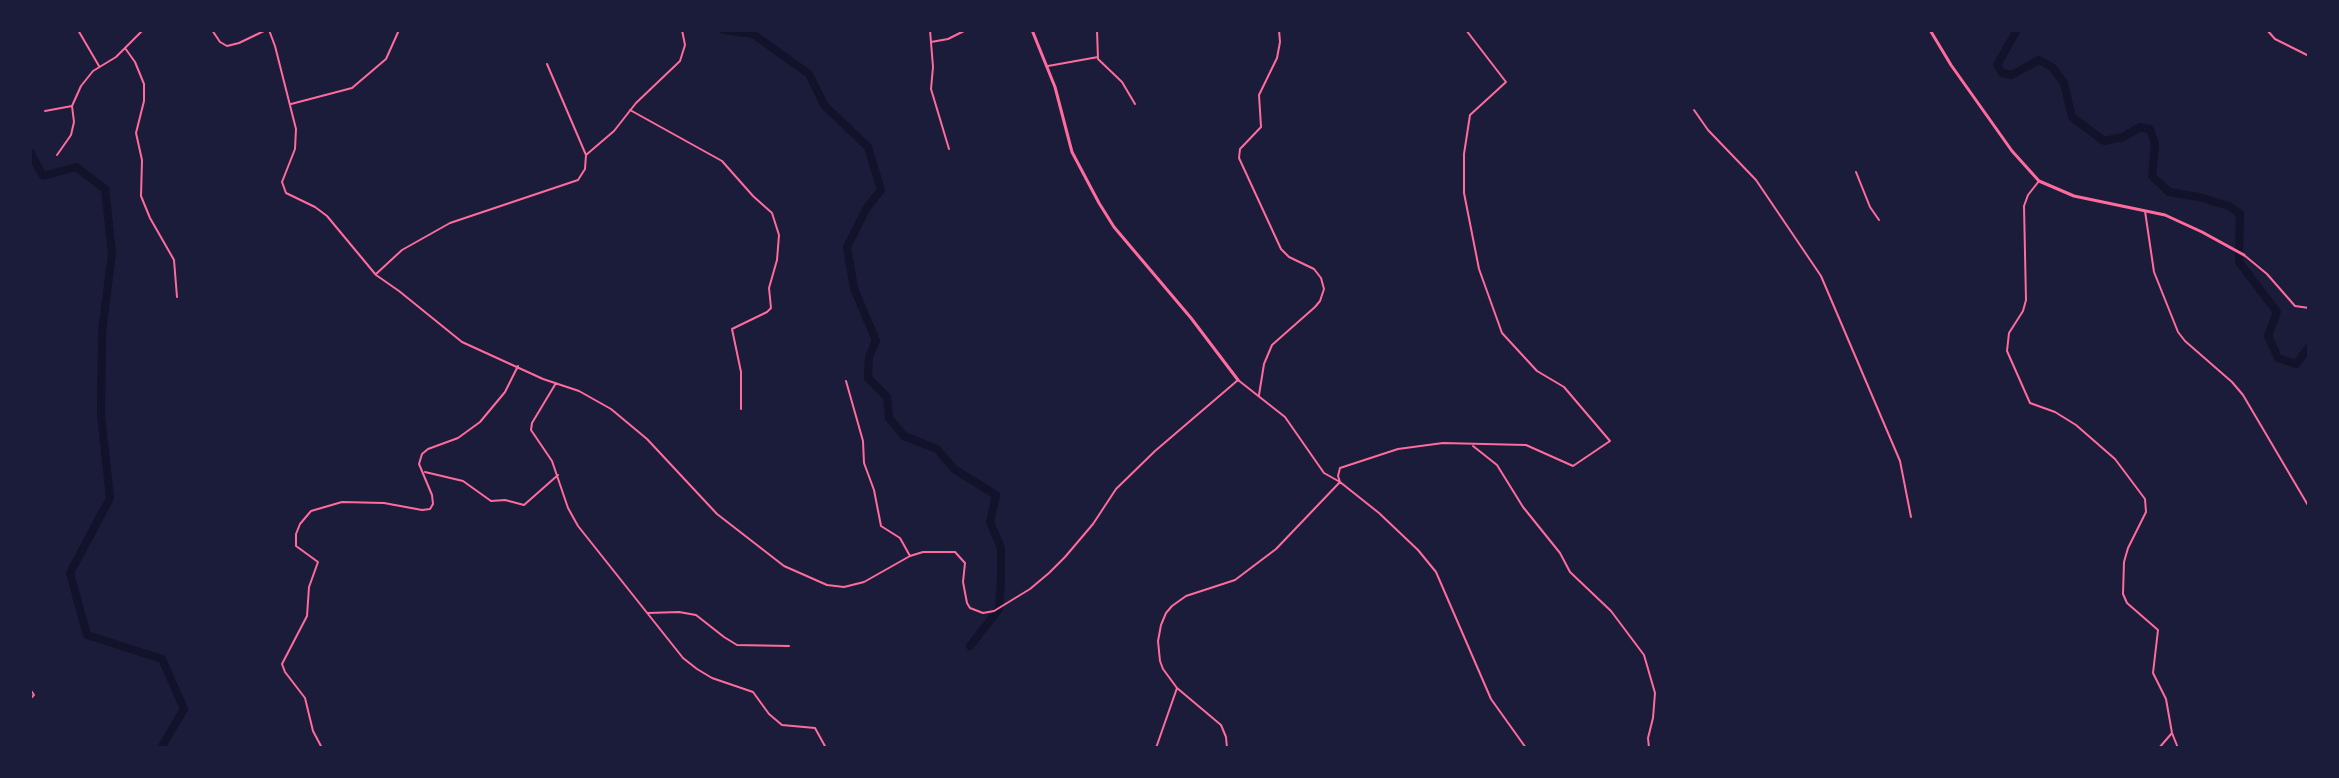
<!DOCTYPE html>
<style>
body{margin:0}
#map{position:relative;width:2339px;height:778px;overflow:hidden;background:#1b1b3a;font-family:"Sofia Sans Condensed",sans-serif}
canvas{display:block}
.frame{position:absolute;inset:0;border:32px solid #1b1b3a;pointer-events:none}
</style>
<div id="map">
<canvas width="2339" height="778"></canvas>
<div class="frame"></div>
</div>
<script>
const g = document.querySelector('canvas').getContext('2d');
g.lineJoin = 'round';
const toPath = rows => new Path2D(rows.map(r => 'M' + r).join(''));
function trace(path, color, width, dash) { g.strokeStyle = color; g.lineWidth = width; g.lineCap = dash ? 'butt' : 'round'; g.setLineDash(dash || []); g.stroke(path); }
trace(toPath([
 [723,30,753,34,809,74,824,105,868,147,881,190,866,209,847,247,854,288,876,341,869,357,868,378,887,397,889,418,904,436,937,449,954,469,996,495,990,522,1001,548,1001,581,999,609,970,646],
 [2017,30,1997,65,2002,73,2012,75,2039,60,2052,67,2064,83,2072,117,2104,141,2123,137,2140,127,2150,129,2155,144,2152,176,2169,192,2199,197,2229,206,2240,214,2239,262,2277,312,2268,336,2278,358,2296,364,2309,347],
 [30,152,43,176,76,167,105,189,112,253,102,332,101,415,110,498,70,573,87,635,162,659,184,709,161,748]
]), '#12122b', 8);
trace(toPath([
 [78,30,99,66],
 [212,30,220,42,227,46,239,43,266,30],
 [269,30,275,46,296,129,295,149,282,182,286,193,315,207,327,216,376,275,399,291,462,342,543,379,579,391,611,409,647,439,717,514,784,566,827,585,844,587,864,582,910,556,923,552,955,552,965,563,963,582,967,603,970,608,983,613,994,611,1030,589,1049,573,1065,557,1093,524,1116,489,1155,451,1238,380,1285,417,1324,473,1340,482,1379,513,1418,550,1436,572,1491,699,1526,748],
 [930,30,933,67,931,89,949,149],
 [1097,30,1098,59,1122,82,1135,104],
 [2267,30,2275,39,2309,56],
 [931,42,948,39,966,30],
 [125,48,135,62,144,84,144,101,136,133,142,160,141,196,150,218,174,260,177,297],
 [547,64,586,155],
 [1048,66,1098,57],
 [291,104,352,88,386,59,399,30],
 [630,110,722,161,753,196,772,213,779,235,777,260,769,288,771,308,767,312,732,329,741,372,741,409],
 [1694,110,1708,130,1756,180,1821,276,1900,461,1911,517],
 [45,111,72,106],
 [57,155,71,135,74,122,72,106,81,86,93,71,116,57,143,30],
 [1856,172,1870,207,1879,220],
 [2039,181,2028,195,2024,206,2026,300,2023,311,2009,333,2007,351,2030,403,2055,412,2076,425,2115,459,2145,499,2146,512,2128,548,2124,562,2123,594,2127,603,2158,630,2153,673,2166,699,2172,733,2178,748],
 [2145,211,2154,272,2178,332,2185,341,2232,382,2243,395,2309,507],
 [2244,255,2267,274,2295,306,2309,308],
 [376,274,402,250,450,223,578,180,585,169,586,155,614,131,636,103,680,61,685,45,682,30],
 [846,381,863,441,864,463,874,490,881,526,900,538,910,556],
 [556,383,532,423,531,430,552,461,568,508,578,526,683,658,697,669,712,678,753,692,769,714,782,725,815,728,826,748],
 [1259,395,1264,364,1272,345,1315,307,1320,301,1324,289,1321,278,1314,269,1289,257,1281,249,1239,158,1240,149,1261,127,1259,95,1277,58,1280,42,1279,30],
 [1473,446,1497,465,1523,507,1560,553,1570,572,1611,611,1644,655,1655,693,1653,718,1648,738,1649,748],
 [425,472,463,481,491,501,505,500,524,505,558,475],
 [648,613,679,612,696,615,724,637,737,645,789,646],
 [1177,688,1221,725,1226,737,1227,748],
 [30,689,34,695,30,699],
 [30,745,33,748],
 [322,748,313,731,305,698,285,672,282,664,307,616,309,587,318,562,296,546,296,534,300,524,311,511,342,502,384,503,422,510,430,509,433,504,432,495,419,464,422,454,428,449,458,438,480,422,505,392,518,366],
 [1156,748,1177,688,1163,669,1160,661,1158,641,1161,625,1166,613,1172,606,1186,596,1235,580,1276,549,1340,482,1338,476,1340,468,1398,449,1443,443,1526,445,1573,466,1610,441,1564,387,1537,371,1502,333,1479,269,1464,193,1464,154,1470,115,1506,82,1466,30],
 [2159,748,2172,733]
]), '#ff6b9d', 2);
trace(toPath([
 [1032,30,1055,87,1072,152,1099,203,1114,227,1191,318,1238,380],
 [1930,30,1951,65,2012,151,2039,181,2074,196,2165,215,2202,232,2244,255]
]), '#ff6b9d', 3);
</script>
